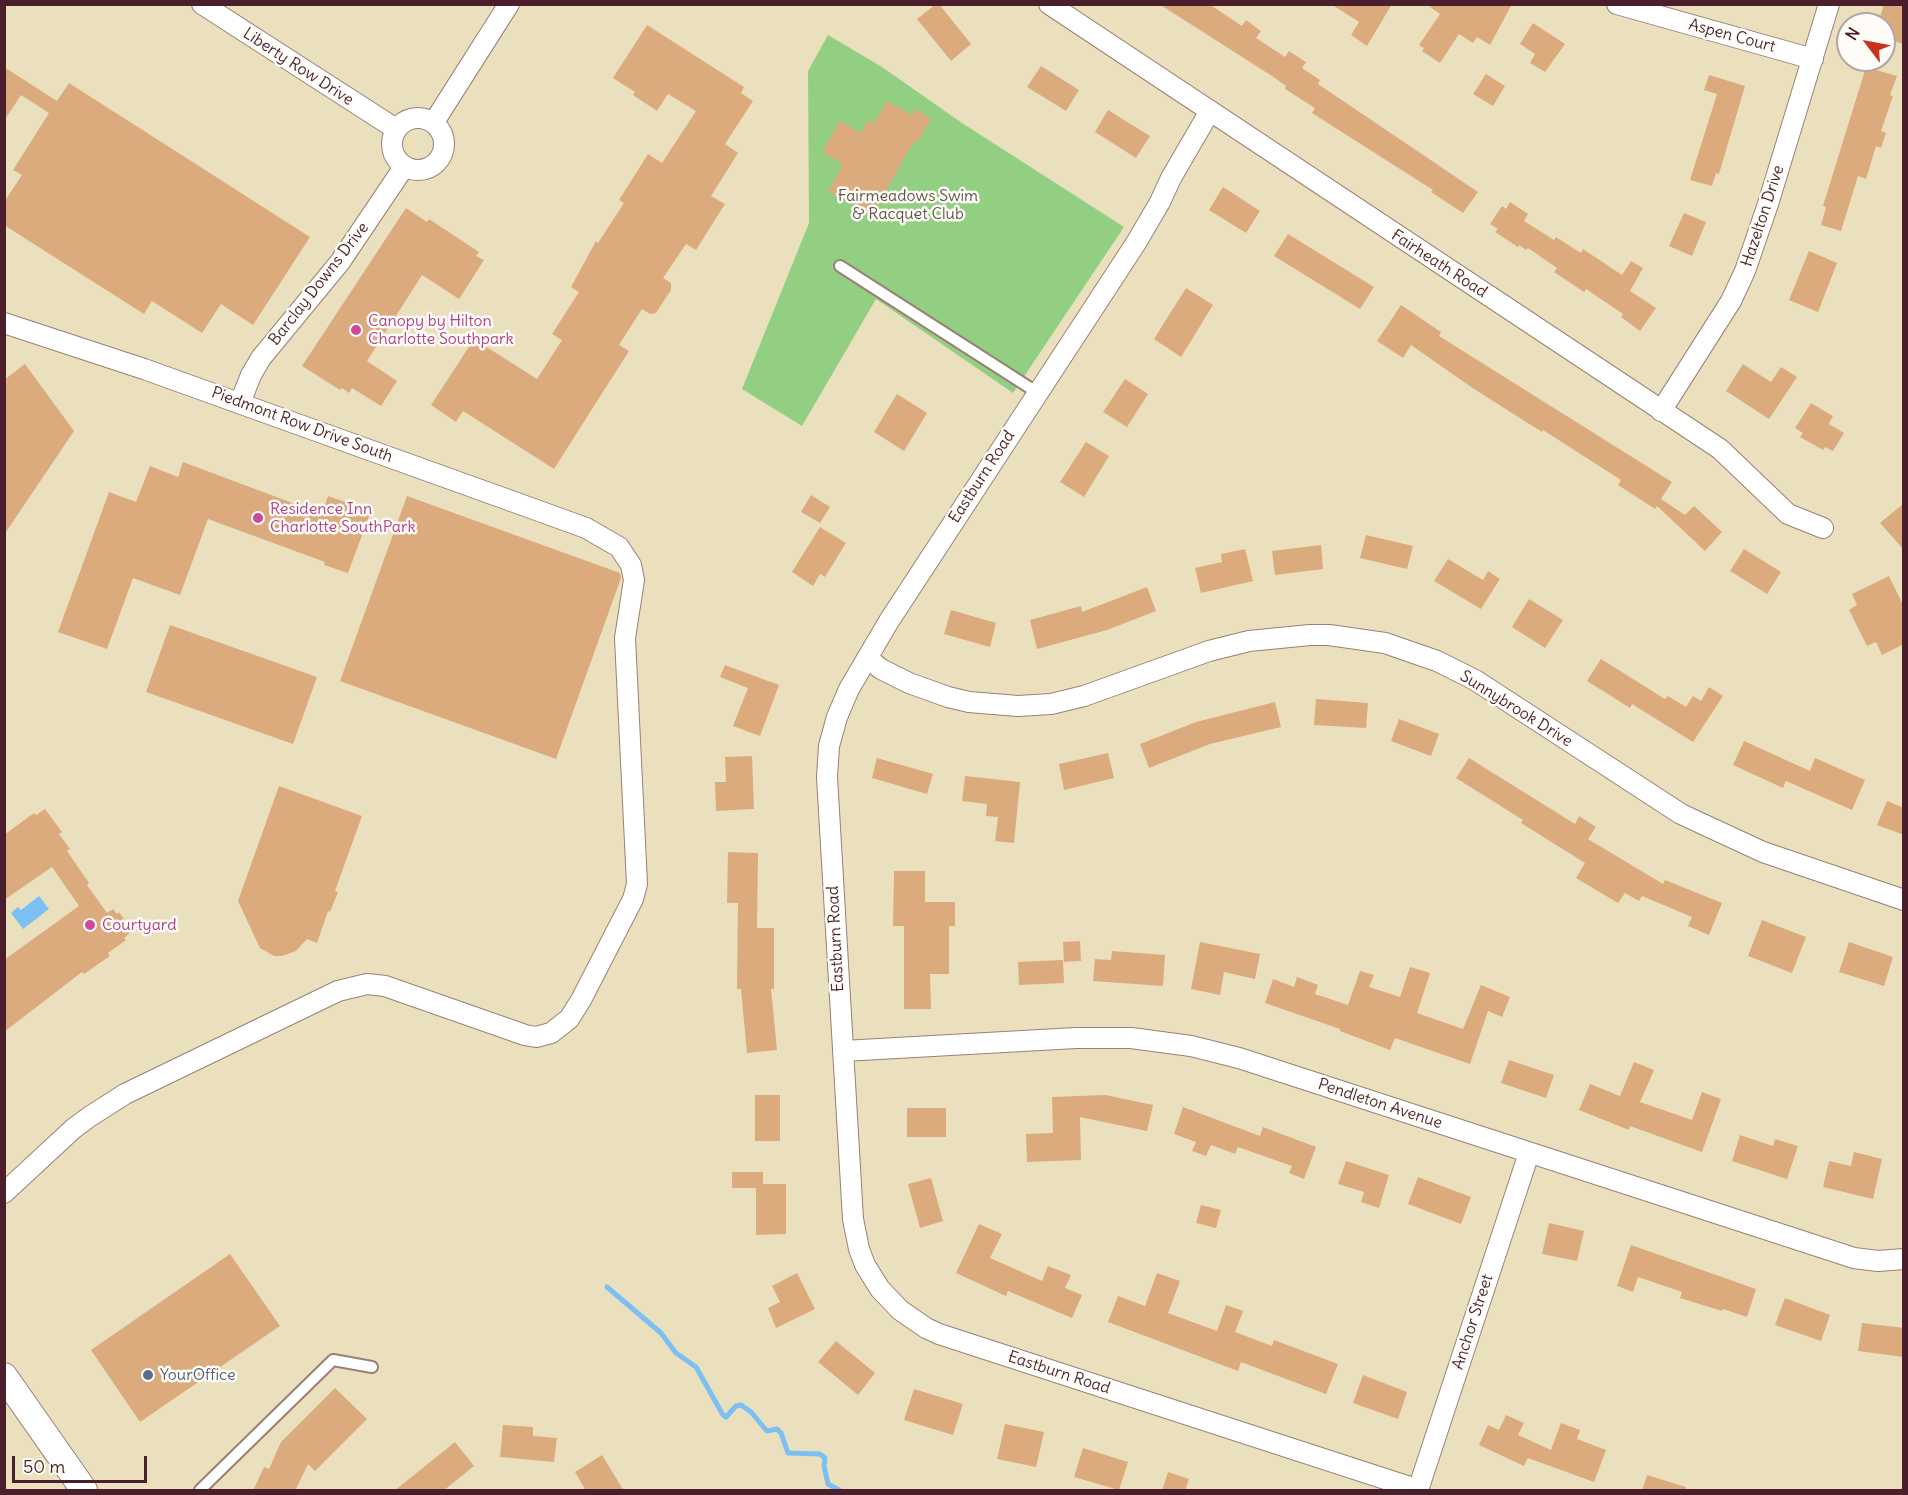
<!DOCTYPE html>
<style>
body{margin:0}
#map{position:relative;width:1908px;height:1495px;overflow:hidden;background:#ebe0bd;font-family:Delius,sans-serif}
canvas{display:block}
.frame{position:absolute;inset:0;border:6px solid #4a1f2b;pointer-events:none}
.north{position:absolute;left:1836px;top:12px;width:60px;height:60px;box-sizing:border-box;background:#fdfcf7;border:2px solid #b5a4a5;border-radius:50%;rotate:302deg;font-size:16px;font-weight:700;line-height:24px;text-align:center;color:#4a1f2b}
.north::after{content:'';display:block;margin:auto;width:21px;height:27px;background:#c8321e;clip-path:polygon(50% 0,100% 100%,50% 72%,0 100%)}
.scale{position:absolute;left:12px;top:1456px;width:135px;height:27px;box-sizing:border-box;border:3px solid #4a1f2b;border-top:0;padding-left:8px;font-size:18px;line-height:21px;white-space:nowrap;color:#4a1f2b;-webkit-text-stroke:4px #fdfcf7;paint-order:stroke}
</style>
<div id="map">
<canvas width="1908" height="1495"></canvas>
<div class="frame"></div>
<div class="north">N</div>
<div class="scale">50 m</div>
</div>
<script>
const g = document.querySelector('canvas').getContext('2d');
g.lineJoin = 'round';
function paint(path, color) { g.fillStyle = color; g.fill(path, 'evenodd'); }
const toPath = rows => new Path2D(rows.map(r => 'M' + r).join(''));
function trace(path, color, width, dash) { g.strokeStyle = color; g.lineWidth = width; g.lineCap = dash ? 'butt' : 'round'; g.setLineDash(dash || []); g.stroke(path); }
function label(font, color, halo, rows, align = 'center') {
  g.font = font + ' Delius,sans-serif'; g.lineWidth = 5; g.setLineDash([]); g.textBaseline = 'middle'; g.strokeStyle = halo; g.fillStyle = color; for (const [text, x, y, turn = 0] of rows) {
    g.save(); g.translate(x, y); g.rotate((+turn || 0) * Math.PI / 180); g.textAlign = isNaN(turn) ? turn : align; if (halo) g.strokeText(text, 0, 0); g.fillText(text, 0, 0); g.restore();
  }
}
paint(toPath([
 [828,35,882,67,962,123,1124,227,1013,393,876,299,802,426,742,389,809,223,808,71]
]), '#92cf83');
paint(toPath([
 [39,896,49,909,23,929,11,913,18,907,21,910]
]), '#7cbff2');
trace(toPath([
 [607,1287,661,1333,676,1353,696,1367,723,1415,726,1417,736,1406,741,1405,751,1412,767,1431,777,1429,781,1433,788,1453,820,1454,825,1458,824,1466,828,1484,839,1490]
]), '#7cbff2', 5);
paint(toPath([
 [936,4,939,4,971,44,951,61,917,19],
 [1159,4,1209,4,1242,26,1246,20,1261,31,1256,38,1285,57,1289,51,1306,62,1302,68,1320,80,1318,84,1478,192,1463,213,1431,192,1433,190,1312,113,1315,108,1285,89,1286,86,1272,76],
 [1331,4,1392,4,1367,46,1351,35,1359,22],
 [1426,4,1512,4,1490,45,1477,37,1473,43,1459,34,1440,63,1422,51,1424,48,1419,45,1440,14],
 [1884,4,1904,4,1904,44,1884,38,1884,24,1878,24],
 [1533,23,1565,44,1545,72,1530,63,1535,54,1520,44],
 [647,25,744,87,741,93,753,101,725,144,738,153,711,196,725,204,696,250,686,244,663,278,671,283,671,290,656,313,650,314,642,309,619,345,629,351,554,469,463,411,456,422,431,405,474,339,537,379,562,340,552,334,579,292,571,287,596,241,598,243,624,203,619,200,648,154,662,163,696,111,668,94,657,111,633,95,635,92,613,78],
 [1041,66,1079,90,1066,111,1027,87],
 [4,67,57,101,69,83,310,237,253,325,221,304,202,333,152,301,144,314,4,225,4,202,22,175,13,170,49,113,21,95,4,121],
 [1866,67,1897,76,1890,95,1893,96,1881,131,1886,133,1881,148,1876,146,1866,179,1858,176,1841,231,1821,225,1826,207,1823,206],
 [1486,74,1505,86,1493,106,1473,94],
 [1709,75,1745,86,1719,174,1716,173,1712,186,1690,180,1717,94,1704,90],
 [887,101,912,115,915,109,931,119,917,143,914,141,872,216,828,191,843,164,822,152,840,121,861,133,868,120,874,123],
 [1108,110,1150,136,1136,158,1095,132],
 [1223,187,1260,211,1246,233,1209,210],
 [1510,202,1528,214,1524,221,1554,240,1556,237,1581,253,1583,249,1622,275,1631,261,1643,268,1630,291,1656,308,1640,331,1621,317,1623,314,1586,289,1584,292,1554,272,1557,268,1528,248,1526,250,1519,245,1518,247,1495,232,1498,229,1490,224,1502,206,1506,209],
 [406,208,427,222,429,219,479,252,476,256,484,260,459,299,422,275,367,361,397,381,381,406,352,388,349,393,342,388,340,390,302,366],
 [1684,213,1706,222,1692,256,1669,246],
 [1288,234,1374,287,1360,309,1274,256],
 [1809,251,1837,263,1818,312,1789,300],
 [1186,288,1213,305,1181,357,1154,339],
 [1401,305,1441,332,1439,336,1672,482,1661,499,1685,515,1694,506,1722,532,1705,551,1657,506,1655,509,1618,485,1621,480,1543,430,1542,432,1474,389,1411,345,1403,358,1377,341],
 [25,364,74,431,4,535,4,380],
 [1743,364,1771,382,1781,367,1797,377,1769,419,1726,391],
 [1125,379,1148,394,1127,427,1103,412],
 [897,394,927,413,904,451,874,432],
 [1811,403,1833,416,1829,424,1844,433,1833,451,1825,447,1823,450,1800,437,1803,433,1795,428],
 [1086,442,1109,456,1084,497,1060,482],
 [183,462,322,514,328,496,371,511,348,573,324,565,325,562,208,519,180,595,133,578,107,649,58,632,109,492,136,502,150,466,178,477],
 [811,495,830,507,820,523,801,512],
 [407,496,620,573,621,578,556,759,340,681],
 [1904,503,1904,550,1880,523],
 [820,527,846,543,825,577,820,574,813,586,792,572],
 [1366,535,1413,546,1407,569,1360,558],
 [1321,545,1323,569,1275,575,1272,551],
 [1245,549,1253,581,1201,593,1195,568,1222,562,1221,554],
 [1744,549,1781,572,1767,594,1730,571],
 [1448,559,1483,580,1488,571,1500,579,1481,609,1434,581],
 [1889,576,1904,607,1904,644,1882,655,1876,642,1867,646,1849,610,1857,605,1852,594],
 [1147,587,1156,611,1107,630,1037,649,1030,620,1081,606,1082,612],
 [1529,599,1563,620,1545,648,1512,627],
 [951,610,996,623,990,647,944,634],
 [170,625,317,677,293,744,146,692],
 [1601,659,1665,699,1668,696,1686,707,1693,696,1701,701,1709,687,1723,696,1693,742,1632,704,1630,708,1587,681],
 [725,665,779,685,760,736,733,726,748,688,720,677],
 [1316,699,1368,703,1366,728,1314,725],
 [1275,702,1281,727,1210,744,1149,768,1140,744,1196,722],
 [1399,719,1439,734,1431,756,1391,741],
 [1744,741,1810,771,1815,758,1865,780,1852,810,1786,781,1783,788,1733,765],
 [1108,753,1114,778,1064,790,1059,764],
 [752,756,754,809,716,811,715,782,726,782,725,757],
 [877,758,933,774,927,794,872,778],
 [1469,758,1575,824,1579,816,1596,827,1588,839,1663,884,1665,880,1722,903,1709,935,1688,926,1692,917,1642,896,1639,901,1625,893,1618,903,1576,878,1585,863,1521,823,1523,820,1456,778],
 [965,776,1020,782,1014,843,995,841,998,817,986,816,987,804,962,801],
 [279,786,362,816,335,891,338,892,330,912,328,911,317,943,307,939,296,951,282,956,274,956,260,948,238,901],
 [1887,801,1904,808,1904,835,1877,825],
 [45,809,62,832,59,834,70,849,67,851,89,883,87,885,107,913,113,909,117,914,119,912,132,931,124,938,126,940,108,953,110,956,84,974,82,972,4,1032,4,960,79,906,52,867,4,900,4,835,34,813,36,815],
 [728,852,758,853,757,928,774,928,774,989,771,989,777,1050,747,1053,741,989,737,989,738,903,727,903],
 [894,871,925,871,925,902,955,902,955,926,949,926,949,974,930,974,931,1009,904,1009,904,926,893,926],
 [1762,920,1806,937,1792,973,1748,956],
 [1080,941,1081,961,1064,962,1063,942],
 [1200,942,1260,954,1255,979,1224,972,1220,995,1191,989],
 [1849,942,1893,957,1884,986,1839,972],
 [1112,951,1165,955,1163,986,1093,981,1095,959,1111,960],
 [1063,960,1064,983,1019,985,1018,962],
 [1410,967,1430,973,1417,1013,1463,1029,1481,985,1510,997,1502,1017,1488,1011,1470,1064,1395,1038,1390,1050,1340,1031,1340,1029,1265,1003,1273,979,1294,987,1297,977,1318,985,1315,994,1348,1005,1360,971,1374,975,1369,987,1400,997],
 [1509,1060,1554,1075,1546,1098,1501,1083],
 [1634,1062,1654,1070,1640,1102,1692,1120,1702,1092,1721,1099,1702,1152,1630,1126,1629,1130,1579,1110,1590,1084,1620,1096],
 [755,1095,780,1095,780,1141,755,1141],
 [1105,1095,1153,1105,1147,1131,1080,1117,1081,1160,1027,1162,1026,1134,1053,1133,1052,1097],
 [1183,1107,1260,1136,1263,1127,1316,1147,1304,1179,1289,1173,1292,1166,1238,1147,1235,1154,1211,1145,1206,1156,1192,1151,1196,1142,1174,1134],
 [907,1108,946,1108,946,1137,907,1137],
 [1740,1135,1773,1146,1775,1139,1798,1146,1787,1179,1732,1161],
 [1854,1152,1882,1159,1873,1199,1823,1187,1829,1161,1851,1166],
 [1346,1161,1389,1175,1379,1208,1361,1202,1364,1192,1338,1184],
 [732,1172,763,1172,763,1184,786,1184,786,1234,756,1235,756,1188,732,1188],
 [1418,1177,1471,1197,1461,1224,1408,1204],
 [931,1178,943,1221,920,1228,908,1184],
 [1201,1205,1221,1210,1216,1228,1196,1223],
 [1549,1223,1584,1231,1577,1261,1542,1254],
 [979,1224,1002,1234,990,1258,1042,1281,1048,1266,1071,1275,1065,1288,1082,1295,1072,1318,1008,1291,1006,1296,956,1273],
 [1631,1245,1756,1289,1747,1317,1723,1309,1722,1311,1680,1298,1682,1292,1638,1277,1633,1292,1617,1286],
 [230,1254,280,1326,140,1422,91,1350],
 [797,1273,815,1309,776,1328,768,1308,780,1302,772,1286],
 [1157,1273,1180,1281,1168,1313,1217,1331,1226,1305,1243,1311,1235,1332,1272,1346,1274,1340,1338,1364,1326,1394,1241,1362,1238,1371,1108,1322,1118,1296,1145,1306],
 [1785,1298,1830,1315,1821,1341,1775,1325],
 [1862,1323,1904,1328,1904,1357,1858,1351],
 [836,1341,875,1373,858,1395,818,1362],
 [1363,1375,1407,1392,1398,1419,1353,1403],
 [335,1388,367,1419,315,1471,308,1464,295,1491,253,1491,264,1467,269,1469,281,1442],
 [914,1389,963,1404,953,1435,904,1420],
 [1506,1415,1524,1423,1518,1435,1551,1450,1561,1423,1580,1430,1577,1439,1606,1450,1594,1482,1528,1458,1524,1466,1479,1445,1488,1425,1499,1430],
 [1005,1424,1044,1432,1036,1467,997,1459],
 [503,1425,533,1427,533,1436,557,1438,554,1462,500,1457],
 [455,1442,474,1466,443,1491,394,1491],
 [1083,1448,1128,1462,1119,1490,1074,1477],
 [602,1455,624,1491,586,1491,575,1472],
 [1168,1472,1189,1479,1185,1491,1162,1491],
 [1647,1475,1686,1487,1686,1491,1642,1491]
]), '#dbab7e');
const service = toPath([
 [840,266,1038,393],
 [200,1490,333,1360,372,1367]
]);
const minor = toPath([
 [202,4,396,129],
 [1049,4,1720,449,1788,514,1823,528],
 [1617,4,1813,59],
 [1210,111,1171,178,1160,202,1136,243,889,621,849,689,837,717,829,746,827,777,853,1219,859,1249,865,1265,880,1289,900,1310,926,1328,939,1334,1419,1490],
 '392 144a26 26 0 1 1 52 0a26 26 0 1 1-52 0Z',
 [434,122,509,4],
 [4,323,144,369,528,507,586,528,619,547,631,565,634,580,625,638,637,884,633,899,581,1000,569,1019,551,1033,536,1037,525,1035,385,986,367,984,338,991,125,1094,89,1117,73,1129,4,1193],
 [240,403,251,375,261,358,340,262,404,167],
 [1661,411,1731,301,1745,271,1768,204,1829,4],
 [867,658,881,669,909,683,948,697,969,702,1018,706,1051,704,1084,696,1209,651,1249,641,1310,635,1329,635,1385,643,1437,661,1475,680,1681,814,1763,852,1904,900],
 [843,1051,1076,1038,1131,1038,1191,1046,1239,1058,1854,1258,1878,1261,1904,1259],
 [1418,1490,1529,1153]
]);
const tertiary = toPath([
 [4,1376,84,1490]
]);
trace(service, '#9a8074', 14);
trace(minor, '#9a8074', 22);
trace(tertiary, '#9a8074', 28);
trace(service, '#fff', 10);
trace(minor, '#fff', 20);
trace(tertiary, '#fff', 26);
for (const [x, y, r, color] of [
 [356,330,6,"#d1479c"],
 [258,518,6,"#d1479c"],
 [90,925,6,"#d1479c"],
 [148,1375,6,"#5c6f8a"]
]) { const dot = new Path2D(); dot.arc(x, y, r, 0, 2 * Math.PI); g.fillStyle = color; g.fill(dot); trace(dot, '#fdfcf7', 2); }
label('16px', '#4a1f2b', '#fdfcf7', [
 ["Aspen Court",1732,36,15],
 ["Liberty Row Drive",298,67,33],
 ["Hazelton Drive",1763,216,-72],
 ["Fairheath Road",1439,264,33],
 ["Barclay Downs Drive",319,284,-52],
 ["Piedmont Row Drive South",302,425,20],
 ["Eastburn Road",982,477,-57],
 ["Sunnybrook Drive",1516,709,32],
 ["Eastburn Road",836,939,-93],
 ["Pendleton Avenue",1380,1104,18],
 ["Anchor Street",1473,1322,-72],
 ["Eastburn Road",1059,1373,18]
]);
label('16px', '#605445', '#fdfcf7', [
 ["Fairmeadows Swim",908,196],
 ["& Racquet Club",908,214]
]);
label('16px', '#b23c85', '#fdfcf7', [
 ["Canopy by Hilton",368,321],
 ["Charlotte Southpark",368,339],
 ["Residence Inn",270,509],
 ["Charlotte SouthPark",270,527],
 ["Courtyard",102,925]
], 'left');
label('16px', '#4e5e75', '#fdfcf7', [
 ["YourOffice",160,1375]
], 'left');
</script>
